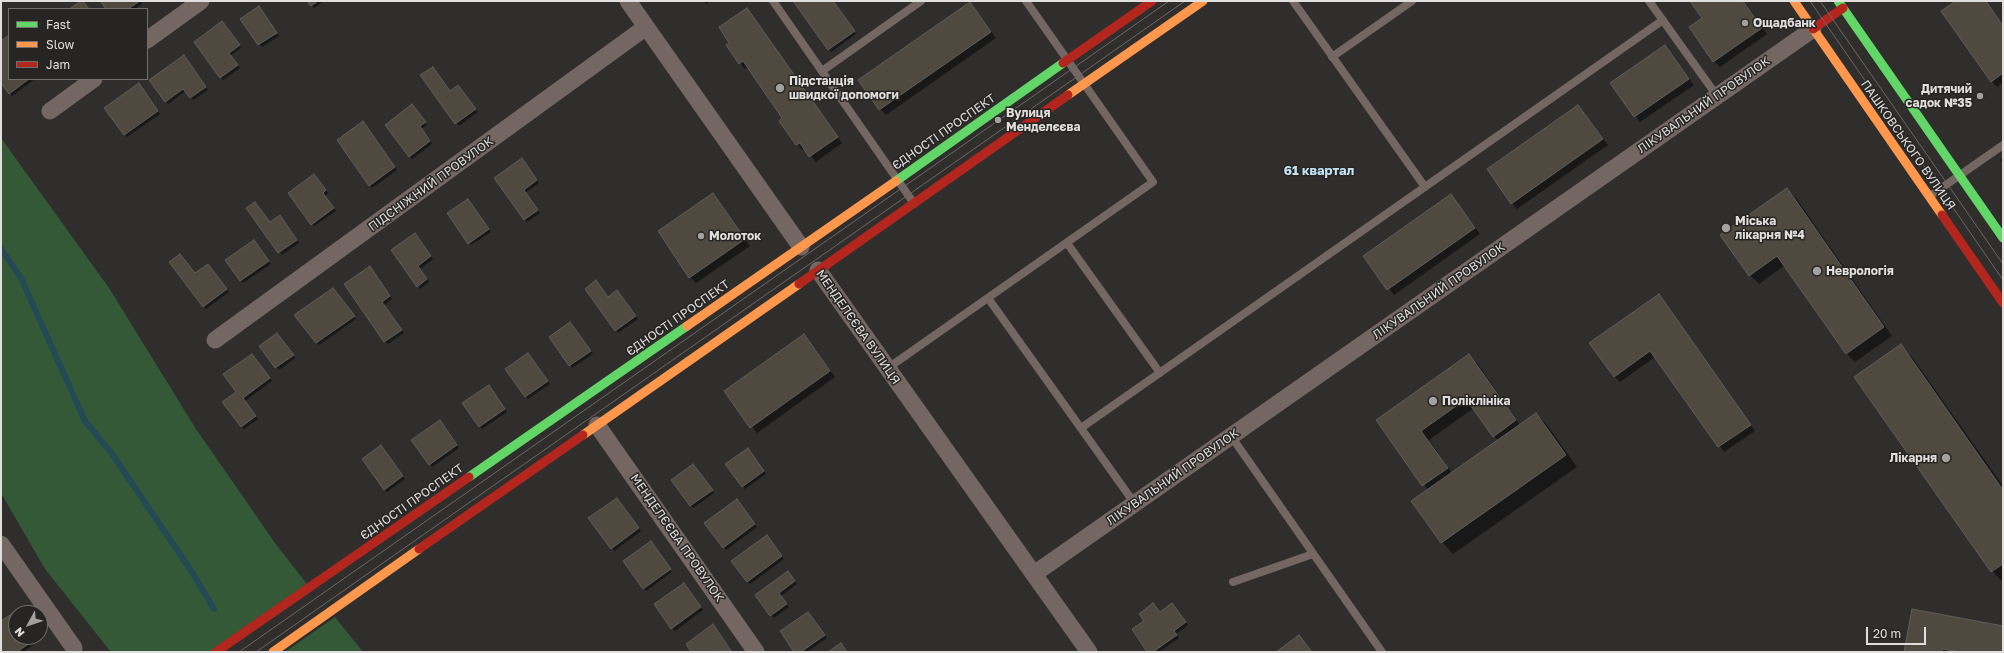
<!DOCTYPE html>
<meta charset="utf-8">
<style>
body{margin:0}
#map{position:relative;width:2004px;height:653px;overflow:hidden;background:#2f2e2d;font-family:"Golos Text",sans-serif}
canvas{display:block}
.frame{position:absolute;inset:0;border:2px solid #e0dfde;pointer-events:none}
.legend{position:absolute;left:8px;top:8px;width:140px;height:72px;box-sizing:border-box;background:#262523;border:1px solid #706f6e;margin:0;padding:5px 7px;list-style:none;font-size:12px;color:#e0dfde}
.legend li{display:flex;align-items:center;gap:8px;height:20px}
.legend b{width:20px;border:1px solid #706f6e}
.north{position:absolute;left:8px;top:605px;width:40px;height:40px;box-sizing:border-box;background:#262523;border:1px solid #706f6e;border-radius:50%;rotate:230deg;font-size:11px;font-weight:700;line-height:16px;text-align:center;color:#e0dfde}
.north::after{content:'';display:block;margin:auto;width:14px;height:18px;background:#a2a1a0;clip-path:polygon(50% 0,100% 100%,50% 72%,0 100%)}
.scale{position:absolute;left:1866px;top:627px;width:60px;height:18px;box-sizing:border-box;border:2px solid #e0dfde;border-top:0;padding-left:5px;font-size:12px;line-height:14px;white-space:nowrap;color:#e0dfde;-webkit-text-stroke:3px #262523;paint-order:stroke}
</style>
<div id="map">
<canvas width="2004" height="653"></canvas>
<div class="frame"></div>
<ul class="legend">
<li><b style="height:5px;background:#63d668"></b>Fast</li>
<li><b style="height:5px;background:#ff974d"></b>Slow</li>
<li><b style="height:5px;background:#b3261e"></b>Jam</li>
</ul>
<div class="north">N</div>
<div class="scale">20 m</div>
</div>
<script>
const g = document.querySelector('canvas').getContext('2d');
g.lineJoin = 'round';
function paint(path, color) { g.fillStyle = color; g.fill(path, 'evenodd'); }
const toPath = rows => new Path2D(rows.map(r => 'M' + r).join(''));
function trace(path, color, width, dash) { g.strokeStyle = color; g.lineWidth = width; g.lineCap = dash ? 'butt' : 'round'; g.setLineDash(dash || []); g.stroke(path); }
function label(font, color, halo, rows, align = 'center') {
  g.font = font + ' "Golos Text",sans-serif'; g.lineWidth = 3; g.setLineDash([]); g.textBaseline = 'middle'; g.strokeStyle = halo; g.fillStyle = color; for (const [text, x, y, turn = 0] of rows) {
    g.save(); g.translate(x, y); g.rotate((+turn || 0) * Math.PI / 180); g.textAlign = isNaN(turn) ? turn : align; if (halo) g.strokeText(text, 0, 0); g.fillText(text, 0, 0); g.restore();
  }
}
paint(toPath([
 [1,138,109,288,196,429,275,543,307,584,210,652,111,652,45,569,1,493],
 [335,617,363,652,285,652]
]), '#345937');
paint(toPath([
 [102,1,140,1,142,4,135,9,107,9],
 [308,1,324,1,314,8],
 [703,1,710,1,706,4],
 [794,1,833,1,856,34,831,52],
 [1691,1,1744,1,1767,34,1720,67,1714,61,1704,19],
 [1958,1,1986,1,2003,25,2003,83,1997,87,1991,81],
 [970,3,996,38,886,115,880,109],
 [746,9,842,143,816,162,805,148,802,150,797,144,784,119,748,67,745,69,740,63,731,43],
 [261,10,279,36,262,47,242,19],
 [225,25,241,48,230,56,240,68,223,80,221,77],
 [9,36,9,79,35,79,12,96,1,81,1,42],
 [1665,46,1694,85,1640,122,1611,83],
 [186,59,208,90,193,100,186,91,168,104,166,101],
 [141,87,160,114,127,137,125,134],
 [461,89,478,112,459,126,456,123,450,92],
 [1578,106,1608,145,1517,209,1512,203],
 [415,108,427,125,421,129,432,144,412,159,409,156],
 [366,125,397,170,372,188,338,140],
 [2003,158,2003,164,2000,160],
 [522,160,539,183,525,193,540,213,527,222,524,219],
 [316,178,328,193,325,196,336,211,314,226,312,224],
 [1787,190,1796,198,1892,336,1855,362,1847,354,1785,265,1759,284,1750,275,1722,235],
 [713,194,750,246,696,283,690,277],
 [1451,196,1480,234,1394,295,1365,256],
 [468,200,491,232,471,245,469,243],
 [247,209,271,223,280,216,299,243,282,255],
 [418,237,433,259,420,269,429,282,420,289,418,286],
 [256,243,271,264,243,283,226,260],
 [208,265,229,292,206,309,203,306,196,274],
 [372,270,392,299,384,305,404,333,388,344,385,341],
 [599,284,609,298,620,294,638,319,618,333,616,330],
 [333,289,356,319,319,345,296,315],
 [1659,295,1755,431,1724,452,1655,357,1620,382,1614,376],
 [570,323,593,354,572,368,570,365],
 [804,335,835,377,757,433,725,391],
 [280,337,295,358,279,370,260,346],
 [1901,346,1912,357,2003,486,2003,582,1992,571,1856,377],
 [528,354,550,384,528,399,525,396],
 [1469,356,1478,364,1520,425,1536,414,1547,425,1577,467,1453,554,1442,542,1428,490,1378,420],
 [1474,408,1498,441,1452,473,1429,440],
 [254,358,272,381,245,401,258,419,244,429,241,427,238,392],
 [491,389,507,412,482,429,479,426],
 [442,424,459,448,432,467,413,440],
 [383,449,405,479,387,492,384,489],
 [750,452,766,474,745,489,727,464],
 [693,465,714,493,693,508,672,481],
 [619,501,641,531,614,551,612,548],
 [739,503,757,527,726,550,706,523],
 [769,539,784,559,750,584,747,581],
 [653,545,672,572,646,591,644,588],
 [790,575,797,584,781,596,789,607,774,618,756,595],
 [686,587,703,610,675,631,672,628],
 [1175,607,1188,625,1176,634,1179,638,1159,652,1149,652,1145,621],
 [14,613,16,615,16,637,32,637,36,643,23,652,1,652,1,622],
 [810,615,827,638,807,652,795,652],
 [2003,627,2003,652,1905,652],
 [715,628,732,652,693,652,687,644]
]), '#0007');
trace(toPath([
 [1,249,21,278,85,421,113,455,192,572,214,609]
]), '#254a56', 6);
const building = toPath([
 [81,1,83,1,89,9,69,9,81,1],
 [100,1,140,1,128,9,106,9,100,1],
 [307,1,318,1,311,6,307,1],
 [793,1,833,1,855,31,828,50,793,1],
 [1690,1,1743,1,1762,28,1713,62,1689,27,1702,18,1690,1],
 [1956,1,1986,1,2003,26,2003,73,1991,82,1941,11,1956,1],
 [970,2,991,32,879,110,858,80,970,2],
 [259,6,277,33,258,45,240,19,259,6],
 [747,8,838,137,809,157,800,143,796,145,779,121,782,118,743,61,739,64,726,45,729,43,719,27,747,8],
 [222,21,240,45,229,53,238,65,220,78,194,42,222,21],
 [9,35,9,79,29,79,9,94,1,83,1,41,9,35],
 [1665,45,1689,79,1634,117,1610,83,1665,45],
 [184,55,206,87,190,98,183,89,165,102,149,80,184,55],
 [433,67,450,91,458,85,476,109,455,124,420,75,433,67],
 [139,83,158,111,124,135,104,108,139,83],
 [412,104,426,122,420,126,430,141,409,157,385,125,412,104],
 [1578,105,1603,139,1511,204,1487,169,1578,105],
 [363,121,395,167,369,186,337,140,363,121],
 [522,158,537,180,524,190,538,210,524,220,494,178,522,158],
 [314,174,326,190,323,193,334,208,311,225,288,193,314,174],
 [1787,188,1884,327,1846,354,1777,256,1749,276,1720,235,1787,188],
 [713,193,745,239,689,278,658,231,713,193],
 [1451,194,1475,228,1387,290,1363,256,1451,194],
 [468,199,489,229,468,244,447,213,468,199],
 [255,202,270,222,280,215,297,240,278,253,246,208,255,202],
 [415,233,431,256,418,266,427,279,417,287,391,250,415,233],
 [254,240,269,261,240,281,225,260,254,240],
 [180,254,195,273,208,264,227,289,203,307,169,262,180,254],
 [370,266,390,296,382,302,402,330,384,342,344,284,370,266],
 [596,280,608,297,617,290,636,316,615,331,585,289,596,280],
 [333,288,355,316,316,343,294,315,333,288],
 [1659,294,1751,425,1718,447,1650,351,1614,377,1589,343,1659,294],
 [570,322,591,351,569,366,549,337,570,322],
 [277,333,294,355,275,368,259,346,277,333],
 [804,334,830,371,750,428,724,391,804,334],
 [1901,344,2003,490,2003,564,1991,572,1854,377,1901,344],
 [528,353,548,381,525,397,505,369,528,353],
 [252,354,270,378,243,398,256,416,241,427,222,402,236,392,223,374,252,354],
 [1469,354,1516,420,1493,437,1466,399,1421,431,1448,468,1422,486,1376,420,1469,354],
 [489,385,505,409,479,427,462,403,489,385],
 [1536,413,1566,455,1441,543,1411,501,1536,413],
 [440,420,457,445,429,465,411,440,440,420],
 [381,445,403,476,384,490,362,459,381,445],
 [748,448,764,471,742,487,725,464,748,448],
 [693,464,713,490,690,506,671,480,693,464],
 [617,498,639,528,611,549,588,518,617,498],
 [737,499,755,524,723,548,704,523,737,499],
 [767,535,782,556,747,582,731,561,767,535],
 [651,541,671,569,643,589,623,561,651,541],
 [788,571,795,581,779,593,787,604,770,616,755,595,788,571],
 [684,583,701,607,671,629,654,604,684,583],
 [1153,603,1160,612,1172,603,1186,622,1174,631,1177,635,1153,652,1147,652,1132,629,1144,621,1139,614,1153,603],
 [1912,609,2003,626,2003,652,1959,652,1942,649,1942,652,1904,652,1912,609],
 [15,612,16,637,32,637,34,640,17,652,1,652,1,621,15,612],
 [808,612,825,635,801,652,794,652,780,631,808,612],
 [713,624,731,651,691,652,686,644,713,624],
 [1299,635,1312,652,1276,652,1299,635],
 [841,643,847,652,828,652,841,643]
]);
paint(building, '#4f493f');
trace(building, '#5f5e5d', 1);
trace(toPath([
 [773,1,913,202],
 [1293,1,1425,187],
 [1649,1,1717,96],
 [1332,57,1412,1],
 [822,71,921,1],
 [1930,196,2003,145],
 [1067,243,1160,373],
 [988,298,1135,504],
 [888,368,1153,182,1026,1],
 [1081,428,1663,20],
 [1231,436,1382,652],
 [1233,582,1313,554]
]), '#746763', 8);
trace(toPath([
 [628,1,801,247],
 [147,40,201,1],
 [50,111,94,79],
 [818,270,1089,652],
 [215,340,646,27],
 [597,425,756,652],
 [1,544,74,648],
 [1034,574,1813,29]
]), '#746763', 17);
trace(toPath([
 [1838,1,2003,238],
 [896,181,1063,63],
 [469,477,687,326]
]), '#63d668', 9);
trace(toPath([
 [1794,1,1942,215],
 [1068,95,1203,1],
 [687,326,896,181],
 [583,435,799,284],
 [273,652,419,549]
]), '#ff974d', 9);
trace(toPath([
 [1813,29,1843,8],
 [1063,63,1152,1],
 [1942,215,2003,303],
 [799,284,1068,95],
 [419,549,583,435],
 [216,652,469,477]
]), '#b3261e', 9);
trace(toPath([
 [1810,1,2003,280],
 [1820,1,2003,264],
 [239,652,1169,1],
 [256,652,1185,1]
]), '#6d6764', 1);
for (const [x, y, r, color] of [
 [1745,23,4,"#a2a1a0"],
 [780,88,5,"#a2a1a0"],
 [1980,96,4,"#a2a1a0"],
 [998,120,4,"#a2a1a0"],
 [1726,228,5,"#a2a1a0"],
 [701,236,4,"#a2a1a0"],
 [1817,271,5,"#a2a1a0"],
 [1433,401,5,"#a2a1a0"],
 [1946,458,5,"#a2a1a0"]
]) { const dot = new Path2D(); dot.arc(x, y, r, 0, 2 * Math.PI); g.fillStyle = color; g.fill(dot); trace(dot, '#262523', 1.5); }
label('bold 12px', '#e0dfde', '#262523', [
 ["Ощадбанк",1753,23],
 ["Підстанція",789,81],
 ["швидкої допомоги",789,95],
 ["Дитячий",1972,89,"right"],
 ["садок №35",1972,103,"right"],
 ["Вулиця",1006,113],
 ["Менделєєва",1006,127],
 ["Міська",1735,221],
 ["лікарня №4",1735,235],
 ["Молоток",709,236],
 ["Неврологія",1826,271],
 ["Поліклініка",1442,401],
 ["Лікарня",1937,458,"right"]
], 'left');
label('12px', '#e0dfde', '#262523', [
 ["ЛІКУВАЛЬНИЙ ПРОВУЛОК",1704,105,-35],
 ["ЄДНОСТІ ПРОСПЕКТ",944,132,-35],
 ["ПАШКОВСЬКОГО ВУЛИЦЯ",1908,145,55],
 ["ПІДСНІЖНИЙ ПРОВУЛОК",431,184,-36],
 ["ЛІКУВАЛЬНИЙ ПРОВУЛОК",1439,291,-35],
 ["ЄДНОСТІ ПРОСПЕКТ",678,318,-35],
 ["МЕНДЕЛЄЄВА ВУЛИЦЯ",858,327,55],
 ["ЛІКУВАЛЬНИЙ ПРОВУЛОК",1173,477,-35],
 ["ЄДНОСТІ ПРОСПЕКТ",412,502,-35],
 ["МЕНДЕЛЄЄВА ПРОВУЛОК",677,538,55]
]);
label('bold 13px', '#c5e3f5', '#262523', [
 ["61 квартал",1319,171]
]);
</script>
